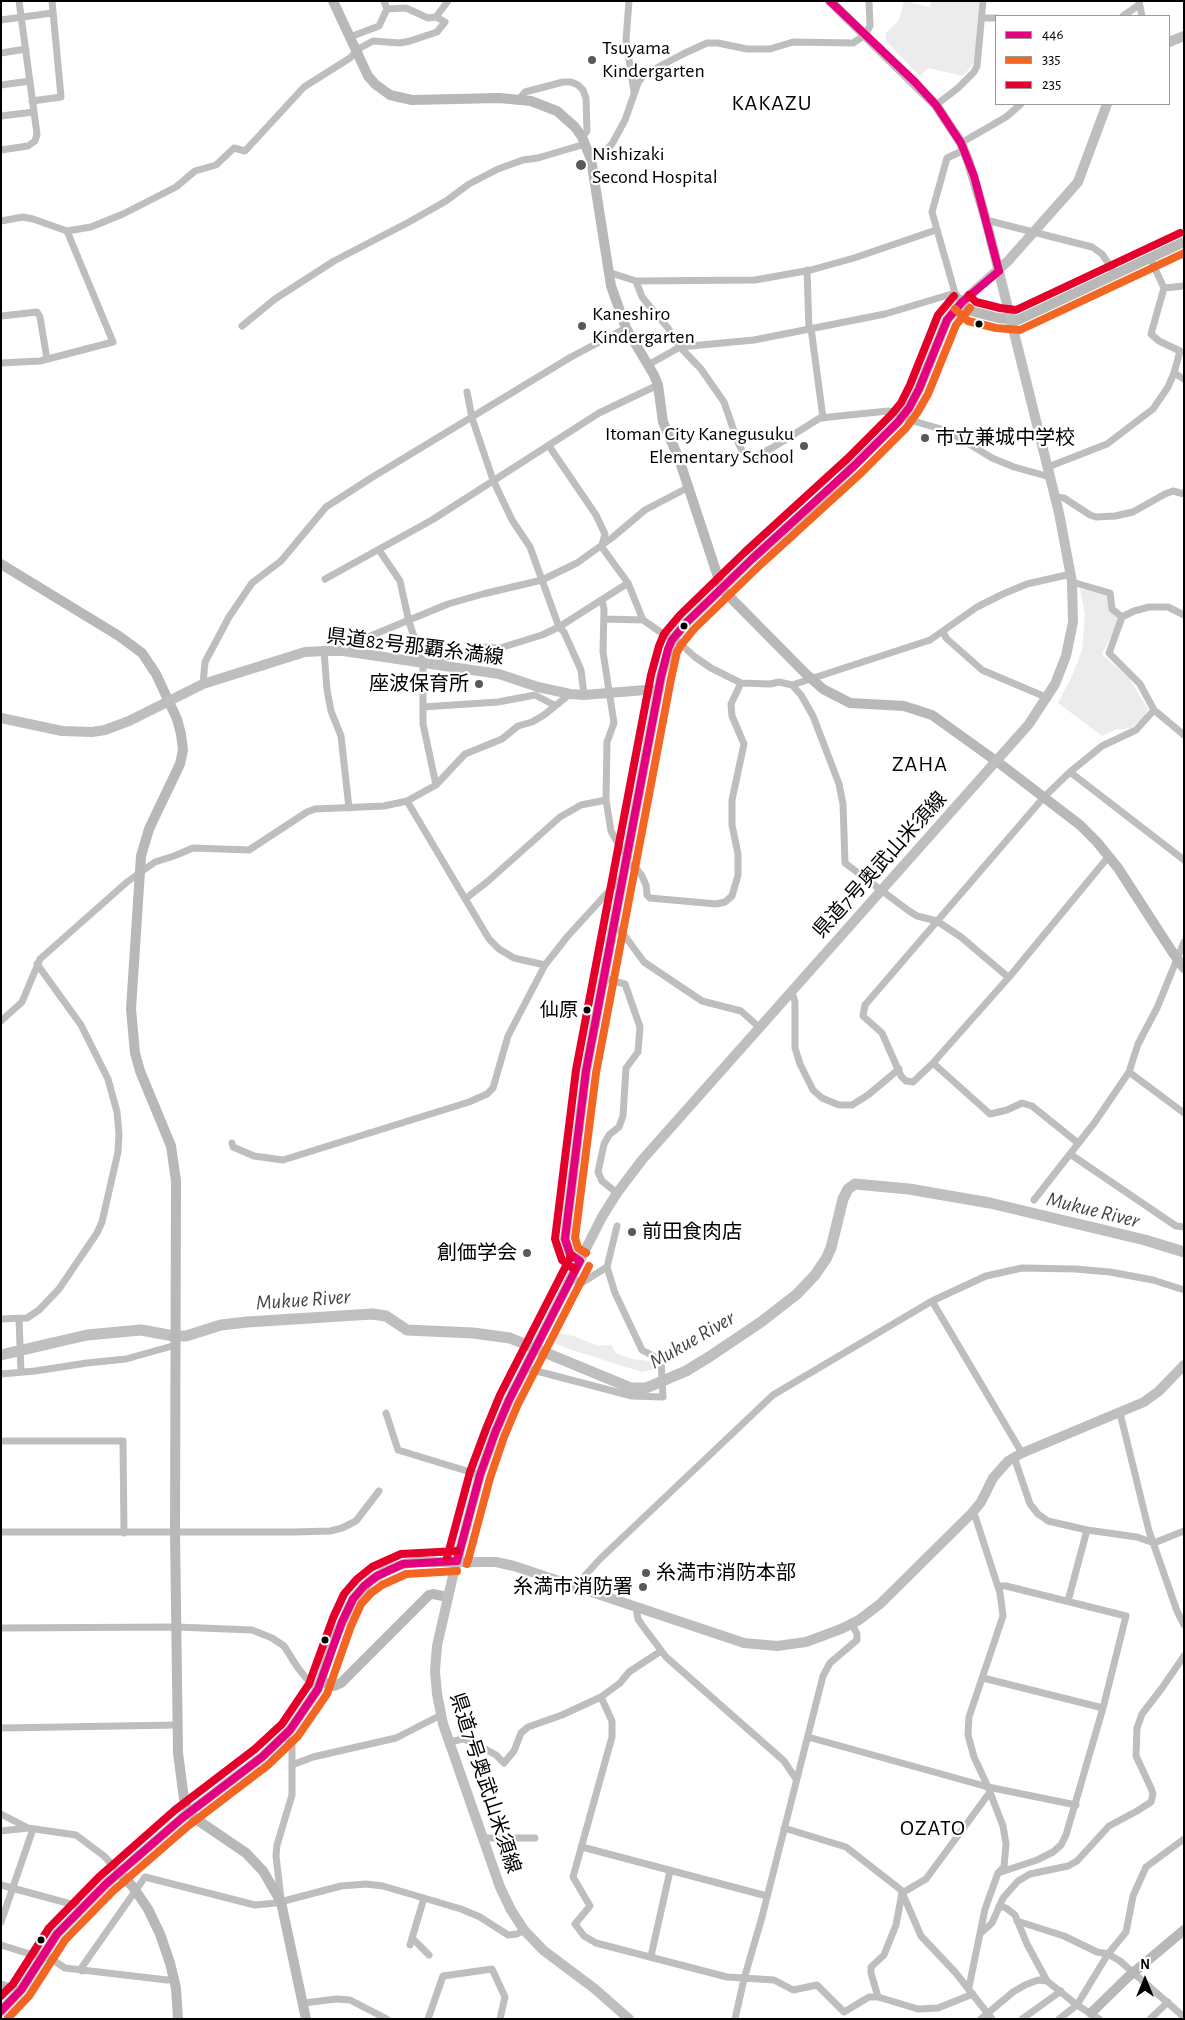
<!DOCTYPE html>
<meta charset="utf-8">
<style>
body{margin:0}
#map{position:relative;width:1185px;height:2020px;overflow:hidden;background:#fff;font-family:"Alegreya Sans",sans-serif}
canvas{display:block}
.frame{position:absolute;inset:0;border:2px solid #000;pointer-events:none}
.legend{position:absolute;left:995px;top:15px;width:175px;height:90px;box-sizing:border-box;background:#fff;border:1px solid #999;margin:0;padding:6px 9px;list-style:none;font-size:15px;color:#000}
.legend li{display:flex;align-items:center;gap:10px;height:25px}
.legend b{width:25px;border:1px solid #999}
.north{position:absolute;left:1120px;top:1955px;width:50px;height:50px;-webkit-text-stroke:4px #fff;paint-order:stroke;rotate:0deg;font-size:14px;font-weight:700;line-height:20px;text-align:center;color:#000}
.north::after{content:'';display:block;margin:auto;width:18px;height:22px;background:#000;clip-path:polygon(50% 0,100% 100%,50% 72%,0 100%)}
</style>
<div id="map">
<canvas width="1185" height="2020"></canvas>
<div class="frame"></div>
<ul class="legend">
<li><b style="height:6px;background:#e5007d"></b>446</li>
<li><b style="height:6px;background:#f26522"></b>335</li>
<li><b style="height:6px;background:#e4002b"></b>235</li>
</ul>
<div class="north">N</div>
</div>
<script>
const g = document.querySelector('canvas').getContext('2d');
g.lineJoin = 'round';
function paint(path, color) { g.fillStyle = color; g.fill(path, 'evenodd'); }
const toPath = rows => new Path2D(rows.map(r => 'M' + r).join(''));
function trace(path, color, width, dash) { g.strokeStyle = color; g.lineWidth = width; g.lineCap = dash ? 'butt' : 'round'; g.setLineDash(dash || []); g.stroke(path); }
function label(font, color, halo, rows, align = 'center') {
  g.font = font + ' "Alegreya Sans","Noto Sans JP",sans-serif'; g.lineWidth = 4.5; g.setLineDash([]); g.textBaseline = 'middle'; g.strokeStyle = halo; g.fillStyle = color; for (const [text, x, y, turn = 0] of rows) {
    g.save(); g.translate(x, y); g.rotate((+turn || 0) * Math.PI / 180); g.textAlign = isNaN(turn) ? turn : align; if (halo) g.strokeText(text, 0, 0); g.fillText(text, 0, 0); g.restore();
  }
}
paint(toPath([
 [904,1,930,7,932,1,979,1,974,63,963,76,928,68,920,76,886,41,886,33,899,20],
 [1080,589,1108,595,1113,614,1120,618,1102,654,1129,678,1148,709,1144,717,1131,728,1114,730,1102,736,1058,703,1073,674,1082,650,1085,614],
 [557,1333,574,1336,598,1346,611,1345,616,1353,632,1359,657,1362,660,1368,642,1372,572,1350,551,1342]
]), '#ececec');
trace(toPath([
 [1,1355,87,1335,141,1330,174,1336,186,1336,221,1325,247,1322,372,1314,386,1316,407,1330,473,1333,510,1338,631,1388,646,1388,686,1371,709,1357,761,1322,797,1294,815,1275,826,1259,831,1248,843,1199,848,1189,855,1184,909,1189,990,1203,1145,1240,1184,1252]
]), '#bfbfbf', 11);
trace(toPath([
 [629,1,626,40,634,92],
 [1139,2,1142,16],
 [1123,16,1139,5],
 [436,17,448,1],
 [982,18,996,18],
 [1,20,52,13],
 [350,37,379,26,387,9,384,1],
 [1,53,26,49],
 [1,85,30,81],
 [519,99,525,92,563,82,571,82,578,85,583,90,586,98,587,131,582,137],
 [32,101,61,97,52,1],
 [936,105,958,88,974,72,977,66,983,1],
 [1,116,34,112],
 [961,143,1006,117,1021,104],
 [1,150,28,146,35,141,37,134,19,1],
 [591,159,607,149,612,144,625,120,638,83,643,76,649,72,683,54,707,43,718,43,747,49,770,49,793,42,853,43,865,35,870,26,869,1],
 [986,220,1092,247,1102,254,1116,275],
 [1,221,23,217,33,219,67,231,91,227,123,214,176,187,195,171,216,165,234,148,245,151,304,87,350,58,360,48,373,41,400,43,410,41,437,32,445,22,436,17,428,18,406,8,387,9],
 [807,270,809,329],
 [608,272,636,281,755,280,811,270,854,258,936,230],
 [636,281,642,297,668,328,680,347,701,369,724,402,737,440,742,451,747,456,756,456,772,448,820,418,888,411,897,413,910,420,948,431,992,458,1014,467,1050,477],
 [1164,288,1184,286],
 [962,302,955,293,932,212,947,158,964,150],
 [1,316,37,312,40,317,47,359],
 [242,326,275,299,334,261,409,222,446,201,469,184,498,169,523,160,538,158,585,144],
 [811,328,823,418],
 [1,363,40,361,113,342,67,231],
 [648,365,680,347,754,340,885,314,955,293],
 [1174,373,1184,379],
 [467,392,472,418,493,480,512,520,530,547,559,627,564,632,581,670,584,695],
 [549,446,596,515,605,534,602,545],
 [1048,467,1107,444,1153,409,1168,387,1174,373,1180,351,1159,341,1151,334,1164,288,1150,258],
 [1055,497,1064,498,1090,515,1096,517,1115,516,1133,512,1165,494,1173,491,1184,494],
 [601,546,628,583,643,620],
 [379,550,400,581,409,622,423,663,423,724,436,785],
 [325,579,432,520,599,413,658,385],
 [1072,582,1110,593,1112,609,1122,617,1134,611,1149,607,1168,607,1184,615],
 [602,601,604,609,603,652,614,723,607,742,606,800,611,831,621,849,628,855],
 [1122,617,1109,653,1140,684,1154,710],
 [604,619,643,620,672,640],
 [943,631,946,638,982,670,1048,698],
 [674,638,695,657,711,668,741,683,770,684,779,682,792,685,801,695,813,716,839,784,843,804,845,863,909,911,917,916,937,921,961,937,1008,977],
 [324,651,327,690,331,711,341,736,349,808],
 [343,651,346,646,448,604,483,594,542,580,577,563,613,537,645,510,689,487],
 [438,665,441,658,486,647,500,648,542,635,559,627,628,583],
 [203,684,205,662,229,617,252,583,281,561,326,507,371,478,571,357,626,328],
 [792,685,930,640,977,607,1003,594,1027,584,1071,574],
 [423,707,498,702,535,695,554,705],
 [1070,772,1184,860],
 [407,801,489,939,499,949,514,958,545,965],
 [1109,856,1010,976,933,1063,913,1082,906,1081,901,1076,882,1033,863,1016,865,1005,1044,797,1070,772,1102,746,1136,730,1154,710,1184,735],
 [626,863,635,867,642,876,646,885,647,895,650,898,716,904,725,902,732,896,738,875,738,854,732,825,732,800,744,744,732,716,731,704,741,683],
 [465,899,487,882,560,817,581,805,606,800],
 [614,927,622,932,644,962,702,1001,741,1011,760,1028],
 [603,978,625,984,640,1027,638,1052,626,1068,623,1116,619,1127,609,1135,604,1144,598,1172,602,1181,617,1193],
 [792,992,795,1002,795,1048,800,1064,813,1090,822,1098,839,1105,852,1105,868,1095,899,1069],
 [1,1021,22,1002,40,959,127,882,155,862,174,856,193,848,249,850,307,812,315,809,384,806,407,801,436,785,465,754,502,739,518,726,532,722,544,715,570,694],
 [933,1063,990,1114,1007,1110,1022,1103,1032,1106,1078,1143],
 [1129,1072,1184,1113],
 [232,1143,233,1147,254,1156,283,1160,469,1102,487,1094,493,1088,508,1036,545,965,567,937,618,881,622,882],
 [1070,1154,1176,1226,1184,1227],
 [1034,1200,1095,1122,1129,1072,1138,1044,1157,1008,1184,942],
 [571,1279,583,1282,607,1267,617,1226],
 [932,1301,1022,1453],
 [1,1319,27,1318,39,1310,59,1289,97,1233,102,1222,118,1152,119,1134,117,1112,108,1079,81,1025,37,964],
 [19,1319,21,1372],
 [525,1368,632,1396,663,1397,661,1360,642,1350,615,1293,607,1267],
 [1,1374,35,1371,87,1363,126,1359,176,1345],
 [386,1413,398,1450,480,1475],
 [1120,1413,1149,1531,1177,1611,1184,1625],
 [1,1441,123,1441,124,1533],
 [1014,1457,1030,1504,1038,1514,1048,1521,1087,1530,1137,1537,1154,1543,1184,1531],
 [1,1532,294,1532,330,1531,342,1528,356,1521,379,1491],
 [998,1586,1006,1586,1126,1616,1103,1708,1066,1835,1061,1845,1053,1852,1037,1860,1001,1872],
 [577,1587,580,1581,600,1559,773,1395,932,1301,986,1276,1022,1268,1075,1269,1110,1272,1153,1280,1184,1290],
 [1068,1601,1087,1530],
 [636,1608,638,1619,642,1625,666,1657,784,1761,796,1779],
 [1,1628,176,1627,252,1630,272,1638,284,1646,298,1668,311,1684,318,1689],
 [983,1678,1103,1708],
 [601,1697,612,1721,612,1737,573,1877,590,1906,575,1924,584,1936,596,1943,727,1977,774,1980,793,1990,817,1985,844,2012,869,1997,878,1997],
 [1,1728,178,1725],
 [808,1737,988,1787,1076,1805],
 [449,1742,463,1739,474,1743,496,1755,504,1763,514,1751,521,1733,528,1727,562,1715,601,1697,620,1683,629,1672,661,1651],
 [292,1765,313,1757,396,1738,441,1715],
 [1,1814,28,1828,76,1835,104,1856,119,1872],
 [784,1828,846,1847,901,1890,921,1936,955,1972,992,2019],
 [1,1831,28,1828],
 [483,1838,535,1838],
 [582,1847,767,1896],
 [1,1885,82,1907],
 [281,1899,276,1856,277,1845,292,1795,292,1744,285,1736],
 [999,1906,1006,1908,1015,1915,1027,1944,1047,1981,1077,2005,1099,2019],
 [1017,1921,1064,1936,1097,1952,1108,1954,1126,1932,1133,1896,1146,1867,1184,1839],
 [1,1922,33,1829],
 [981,1933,992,1923,1003,1898,1018,1881,1030,1874,1068,1866,1077,1861,1109,1826,1137,1811,1151,1802,1153,1794,1151,1788,1136,1756,1137,1728,1142,1714,1162,1688,1184,1656],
 [412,1938,429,1955],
 [1,1945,33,1955,50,1958,65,1968,167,1980,174,1979],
 [410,1945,424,1898],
 [651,1956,670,1871],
 [82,1971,82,1967,145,1877,255,1905,276,1903,341,1886,366,1884,383,1886,461,1909,480,1917,508,1935,517,1934,524,1930],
 [1,1984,21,1990],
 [969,1987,985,1909,998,1873,1004,1867,1006,1844,1003,1826,988,1787,974,1757,968,1735,969,1717,1003,1616,1000,1593,975,1516,972,1513],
 [973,1994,938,2008,918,2009,878,1997,871,1973,871,1967,884,1955,896,1925,902,1893,926,1879,990,1792],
 [304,2003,336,1999,350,2000,387,2019],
 [428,2019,443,1976,492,1969,505,1997,500,2019],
 [735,2019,744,1979,762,1917,823,1676,830,1663,857,1640,857,1634,852,1624],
 [981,2019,1013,1992,1025,1985,1038,1980,1047,1981],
 [1022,2019,1061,1991],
 [1059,2019,1077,2005,1108,1954,1120,1961,1184,2017],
 [1150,2019,1168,2002]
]), '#bebebe', 7);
trace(toPath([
 [333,1,368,76,375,84,390,95,412,100,499,98,531,101,557,111,575,127,582,137,591,159,611,286,626,328,654,375,658,385,663,422,679,459,722,589,806,674,823,689,850,703,904,706,932,715,1003,766,1080,825,1097,842,1118,868,1171,950,1184,968],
 [962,302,971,311,998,318,1018,320,1184,242],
 [1,564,119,636,142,653,156,674,177,719,181,734,183,750,180,764,149,829,141,856,131,1009,135,1053,140,1071,171,1146,176,1181,175,1532,178,1753,184,1799,189,1812,193,1817,246,1853,263,1871,281,1902,306,2019],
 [321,1681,334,1686,341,1683,429,1595,433,1594,448,1597],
 [119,1872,133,1887,148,1909,160,1934,170,1963,176,1988,178,2019],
 [1091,2013,1128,1977,1184,1930]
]), '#b8b8b8', 10);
trace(toPath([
 [1169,42,1184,36],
 [1,718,62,731,92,732,105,730,129,721,203,684,305,652,324,651,343,651,499,674,538,687,570,694,584,695,645,690,658,691],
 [580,1261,570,1254,565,1239,586,1071,661,677,672,640,687,622,752,559,830,489,898,422,909,408,919,389,947,320,962,302,1008,261,1078,182,1107,104],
 [1,2011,21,1990,57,1934,106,1884,182,1818,262,1757,290,1730,318,1689,334,1640,353,1599,370,1581,384,1572,403,1564,418,1562,496,1562,514,1566,744,1643,777,1646,806,1642,841,1629,859,1620,880,1604,972,1513,981,1502,993,1478,1008,1461,1022,1453,1144,1402,1159,1391,1184,1365],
 [629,2019,595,1989,543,1950,524,1930,511,1910,500,1887,443,1724,437,1694,435,1671,437,1646,452,1580,480,1475,495,1433,509,1400,602,1217,617,1193,642,1160,1029,724,1055,684,1066,656,1073,622,1072,582,1059,513,986,220,968,160,961,143,936,105,830,1]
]), '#bebebe', 10);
trace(toPath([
 [830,1,915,82,936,105,961,143,974,176,999,271],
 [580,1261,570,1254,565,1239,586,1071,661,677,668,649,672,640,687,622,752,559,854,466,898,422,909,408,919,389,947,320,962,302,999,271],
 [457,1561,480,1475,495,1433,509,1400,580,1261],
 [1,2011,21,1990,57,1934,106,1884,182,1818,262,1757,290,1730,318,1689,342,1622,353,1599,364,1586,377,1576,403,1564,457,1561]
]), '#e5007d', 8);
trace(toPath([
 [955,309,968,321,996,328,1020,330,1184,253],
 [586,1253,578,1248,575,1238,596,1073,671,679,677,652,681,645,694,629,759,566,861,473,906,428,917,413,928,394,956,325,970,308],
 [467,1564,490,1478,504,1437,518,1404,589,1266],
 [8,2018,29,1996,65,1940,113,1891,188,1826,268,1765,298,1736,327,1694,351,1626,361,1604,371,1593,382,1585,406,1574,457,1571]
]), '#f26522', 8);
trace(toPath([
 [969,295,976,302,1000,308,1016,310,1180,233],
 [574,1269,562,1260,555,1239,576,1070,651,675,659,646,664,634,680,615,745,552,847,459,891,415,901,403,910,385,938,315,954,296],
 [447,1558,470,1472,486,1429,500,1395,571,1256],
 [1,1996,13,1984,49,1928,99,1877,175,1810,255,1749,282,1724,309,1684,333,1618,344,1594,357,1579,372,1567,401,1554,457,1551]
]), '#e4002b', 8);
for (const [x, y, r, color] of [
 [592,60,5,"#595959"],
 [581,165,6,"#595959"],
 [979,324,4.5,"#000"],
 [582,326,5,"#595959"],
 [925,438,5,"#595959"],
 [804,446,5,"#595959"],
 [684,626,4.5,"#000"],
 [479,684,5,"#595959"],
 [587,1010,4.5,"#000"],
 [632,1232,5,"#595959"],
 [527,1253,5,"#595959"],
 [646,1573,5,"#595959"],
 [643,1587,5,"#595959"],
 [325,1640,4.5,"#000"],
 [41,1940,4.5,"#000"]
]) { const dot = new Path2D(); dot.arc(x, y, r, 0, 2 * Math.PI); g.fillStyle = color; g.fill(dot); trace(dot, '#fff', 2); }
label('19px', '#000', '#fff', [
 ["仙原",578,1010]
], 'right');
label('20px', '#000', '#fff', [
 ["Tsuyama",602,48],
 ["Kindergarten",602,71],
 ["Nishizaki",592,154],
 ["Second Hospital",592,177],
 ["Kaneshiro",592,314],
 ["Kindergarten",592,337],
 ["Itoman City Kanegusuku",794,434,"right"],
 ["Elementary School",794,457,"right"],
 ["市立兼城中学校",935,438],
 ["座波保育所",469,684,"right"],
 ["前田食肉店",642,1232],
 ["創価学会",517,1253,"right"],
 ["糸満市消防本部",656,1573],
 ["糸満市消防署",633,1587,"right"]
], 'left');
label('20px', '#000', '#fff', [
 ["県道82号那覇糸満線",415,647,7],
 ["県道7号奥武山米須線",880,865,-48],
 ["県道7号奥武山米須線",485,1783,72]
]);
label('italic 21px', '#444', '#fff', [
 ["Mukue River",1093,1210,14],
 ["Mukue River",303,1300,-4],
 ["Mukue River",692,1340,-30]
]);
g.letterSpacing = '1px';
label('22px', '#000', '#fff', [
 ["KAKAZU",772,103],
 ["ZAHA",920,764],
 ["OZATO",933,1828]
]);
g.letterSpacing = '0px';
</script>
